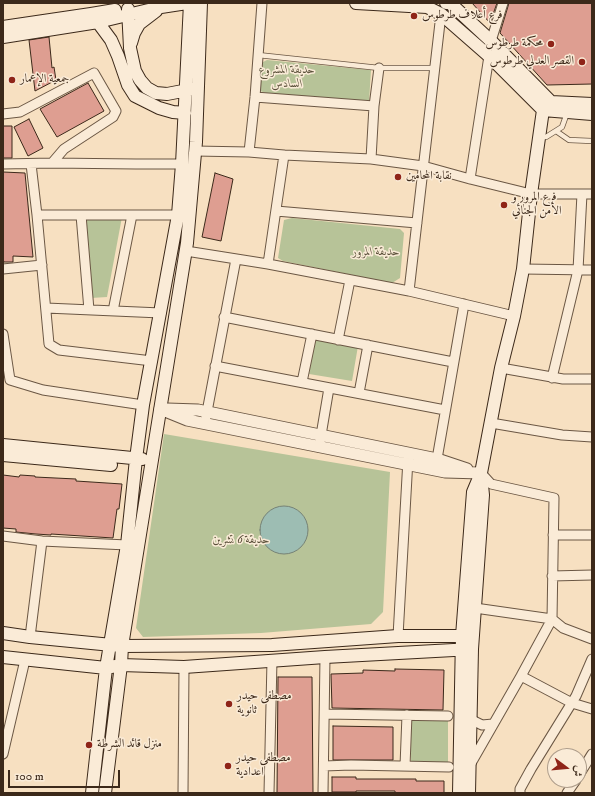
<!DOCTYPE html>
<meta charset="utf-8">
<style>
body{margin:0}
#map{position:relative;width:595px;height:796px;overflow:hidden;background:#f7e0c1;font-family:"IM FELL DW Pica",Amiri,serif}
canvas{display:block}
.frame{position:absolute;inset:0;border:4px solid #3c291a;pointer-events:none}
.north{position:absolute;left:547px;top:748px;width:40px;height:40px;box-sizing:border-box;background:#faebd7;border:1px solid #ae9d8b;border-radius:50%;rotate:106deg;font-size:11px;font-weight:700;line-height:16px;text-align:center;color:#3c291a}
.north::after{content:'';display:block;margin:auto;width:14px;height:18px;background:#8f2418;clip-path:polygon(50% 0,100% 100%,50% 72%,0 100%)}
.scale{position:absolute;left:8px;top:770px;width:112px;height:18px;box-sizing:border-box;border:2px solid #3c291a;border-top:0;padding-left:5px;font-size:12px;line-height:14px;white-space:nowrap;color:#3c291a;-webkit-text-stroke:3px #faebd7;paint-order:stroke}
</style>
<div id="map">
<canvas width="595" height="796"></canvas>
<div class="frame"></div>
<div class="north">ش</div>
<div class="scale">100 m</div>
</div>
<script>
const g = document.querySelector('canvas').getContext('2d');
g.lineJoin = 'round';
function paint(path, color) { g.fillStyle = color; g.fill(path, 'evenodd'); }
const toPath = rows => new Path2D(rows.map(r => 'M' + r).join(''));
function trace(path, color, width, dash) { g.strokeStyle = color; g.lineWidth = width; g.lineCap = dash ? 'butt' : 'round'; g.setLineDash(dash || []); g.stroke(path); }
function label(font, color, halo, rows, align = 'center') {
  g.font = font + ' "IM FELL DW Pica",Amiri,serif'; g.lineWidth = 3; g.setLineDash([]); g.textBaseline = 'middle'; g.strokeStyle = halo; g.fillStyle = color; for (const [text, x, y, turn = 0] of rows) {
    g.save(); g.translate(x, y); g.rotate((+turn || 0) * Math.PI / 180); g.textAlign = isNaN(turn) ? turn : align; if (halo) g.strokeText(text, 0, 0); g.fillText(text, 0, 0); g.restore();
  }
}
paint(toPath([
 [267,60,371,70,369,102,266,93,260,91,263,62],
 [85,217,122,217,107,297,91,298],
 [292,218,400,229,404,233,400,278,392,283,283,261,278,258,284,220],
 [315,338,358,346,352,381,309,374],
 [164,434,390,472,383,612,371,624,261,633,143,637,136,628],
 [411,719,448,719,448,764,411,764]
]), '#b7c398');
const water = toPath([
 '260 530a24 24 0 1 1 48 0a24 24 0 1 1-48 0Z'
]);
paint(water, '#9dbdb3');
trace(water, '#768276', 1);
const building = toPath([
 [472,3,497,3,490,23,472,3],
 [509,3,592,3,592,84,547,85,500,33,509,3],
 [49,37,52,68,54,67,56,80,35,91,29,40,49,37],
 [88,83,104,111,57,137,40,109,88,83],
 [29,119,43,148,28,156,14,127,29,119],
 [3,126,12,126,12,158,3,158,3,126],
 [3,172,25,173,33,257,13,256,13,262,4,262,3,260,3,172],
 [215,173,233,179,221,241,202,237,215,173],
 [3,475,19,477,20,475,35,476,35,477,76,479,76,481,122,484,119,509,117,509,113,538,51,534,51,535,36,534,16,532,16,529,3,528,3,475],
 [395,669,444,670,443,710,332,708,331,674,363,673,363,670,395,671,395,669],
 [278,677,312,677,313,793,277,793,278,677],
 [333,726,393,727,393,760,333,760,333,726],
 [332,777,356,777,356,779,416,779,416,781,444,781,444,793,395,793,395,791,356,791,356,792,332,792,332,777]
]);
paint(building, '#de9e91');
trace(building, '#3c291a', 1);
const service = toPath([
 [258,55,379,68,435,68],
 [556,131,569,140,592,141],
 [541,137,546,137,562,127,567,113]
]);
const minor = toPath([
 [491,41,503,3],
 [255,97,374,106],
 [3,114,20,112,94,73,116,111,113,117,64,149,52,163],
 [195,151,249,152,284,155,371,159,423,166,470,179,531,194,592,194],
 [249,152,255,97,262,3],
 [371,159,374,106,379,68],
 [3,164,52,163,136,164,182,164],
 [31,164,37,215,49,344,59,350,152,361],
 [470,179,489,56],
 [276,211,417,223],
 [37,215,178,215],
 [81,215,89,310],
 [186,251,268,264,409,291,514,316],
 [268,264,284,155],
 [3,269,42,265],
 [523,269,592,270],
 [409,291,441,14],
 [46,308,161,313],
 [113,311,132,215],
 [224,317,453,362],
 [3,334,10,380,43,390,143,405],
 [338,340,350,280],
 [215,366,445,410],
 [501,368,563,379,592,379],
 [552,378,578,270,582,194],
 [302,382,312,334],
 [359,393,368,345],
 [206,417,236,259],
 [491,423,562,435,592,437],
 [319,447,329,388],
 [437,459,464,304],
 [553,535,592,535],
 [3,536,42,541,127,545],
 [552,576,592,575],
 [475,608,552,619,563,628,592,639],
 [398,636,408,459],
 [30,637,42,541],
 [521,676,572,703,592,709],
 [325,714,448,716],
 [470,719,482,725,493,724],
 [3,754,25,660],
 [470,765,521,676,552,619,554,498,491,484,481,473],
 [324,766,351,765,449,767],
 [405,766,407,715],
 [579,775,592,754],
 [183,793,184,667],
 [269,793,272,660],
 [323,793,325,657],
 [520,793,520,789,531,769,576,696,592,659],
 [567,793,576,780]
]);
const tertiary = toPath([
 [160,409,187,420,445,472,481,473],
 [167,409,198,410,437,459,467,469]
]);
const secondary = toPath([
 [356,3,427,7,441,14,489,56,543,110,592,114],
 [446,3,450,3,491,41,551,102,592,104],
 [128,9,130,48,135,71,140,80,147,88,156,93,167,94,193,89],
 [94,17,111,40,118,56,128,85,135,96,159,108,173,112,185,113],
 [3,27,91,14,115,10],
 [3,37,98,22,161,7,187,3],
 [131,43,134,33,139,24,156,11],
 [3,445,142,459],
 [3,455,111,465],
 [3,633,30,637,122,646,272,645,398,636,473,636],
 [3,657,106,668,121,665,184,667,325,657,472,649],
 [92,793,106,668,127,545,136,459,143,405,178,215,182,164,190,3],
 [105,793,121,665,122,646,187,243,196,142,201,3],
 [459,793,462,636,473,492,481,473,501,368,514,316,523,269,531,194,543,110,551,102],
 [469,793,472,649,483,495,481,475]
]);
trace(service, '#6b5744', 6);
trace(minor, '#6b5744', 11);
trace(tertiary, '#6b5744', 13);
trace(secondary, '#3c291a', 14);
trace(service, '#faebd7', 4.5);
trace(minor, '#faebd7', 9);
trace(tertiary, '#faebd7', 11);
trace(secondary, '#faebd7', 12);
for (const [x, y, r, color] of [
 [414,16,4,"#8f2418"],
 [551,44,4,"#8f2418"],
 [582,62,4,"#8f2418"],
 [12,80,4,"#8f2418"],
 [398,177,4,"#8f2418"],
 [504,205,4,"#8f2418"],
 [229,704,4,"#8f2418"],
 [89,745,4,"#8f2418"],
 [228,766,4,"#8f2418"]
]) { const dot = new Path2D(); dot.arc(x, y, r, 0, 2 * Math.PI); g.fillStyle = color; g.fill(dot); trace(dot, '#faebd7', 1.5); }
label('12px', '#3c291a', '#faebd7', [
 ["فرع أعلاف طرطوس",422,16],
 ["محكمة طرطوس",543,44,"right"],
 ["القصر العدلي طرطوس",574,62,"right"],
 ["جمعية الإعمار",20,80],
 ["نقابة المحامين",406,177],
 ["فرع المرور و",512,198],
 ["الأمن الجنائي",512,212],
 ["مصطفى حيدر",237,697],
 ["ثانوية",237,711],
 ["منزل قائد الشرطة",97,745],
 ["مصطفى حيدر",236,759],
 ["اعدادية",236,773]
], 'left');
label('italic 12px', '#5b503a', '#faebd7', [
 ["حديقة المشروع",287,71],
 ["السادس",287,85],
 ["حديقة المرور",376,253],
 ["حديقة 6 تشرين",241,541]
]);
</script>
